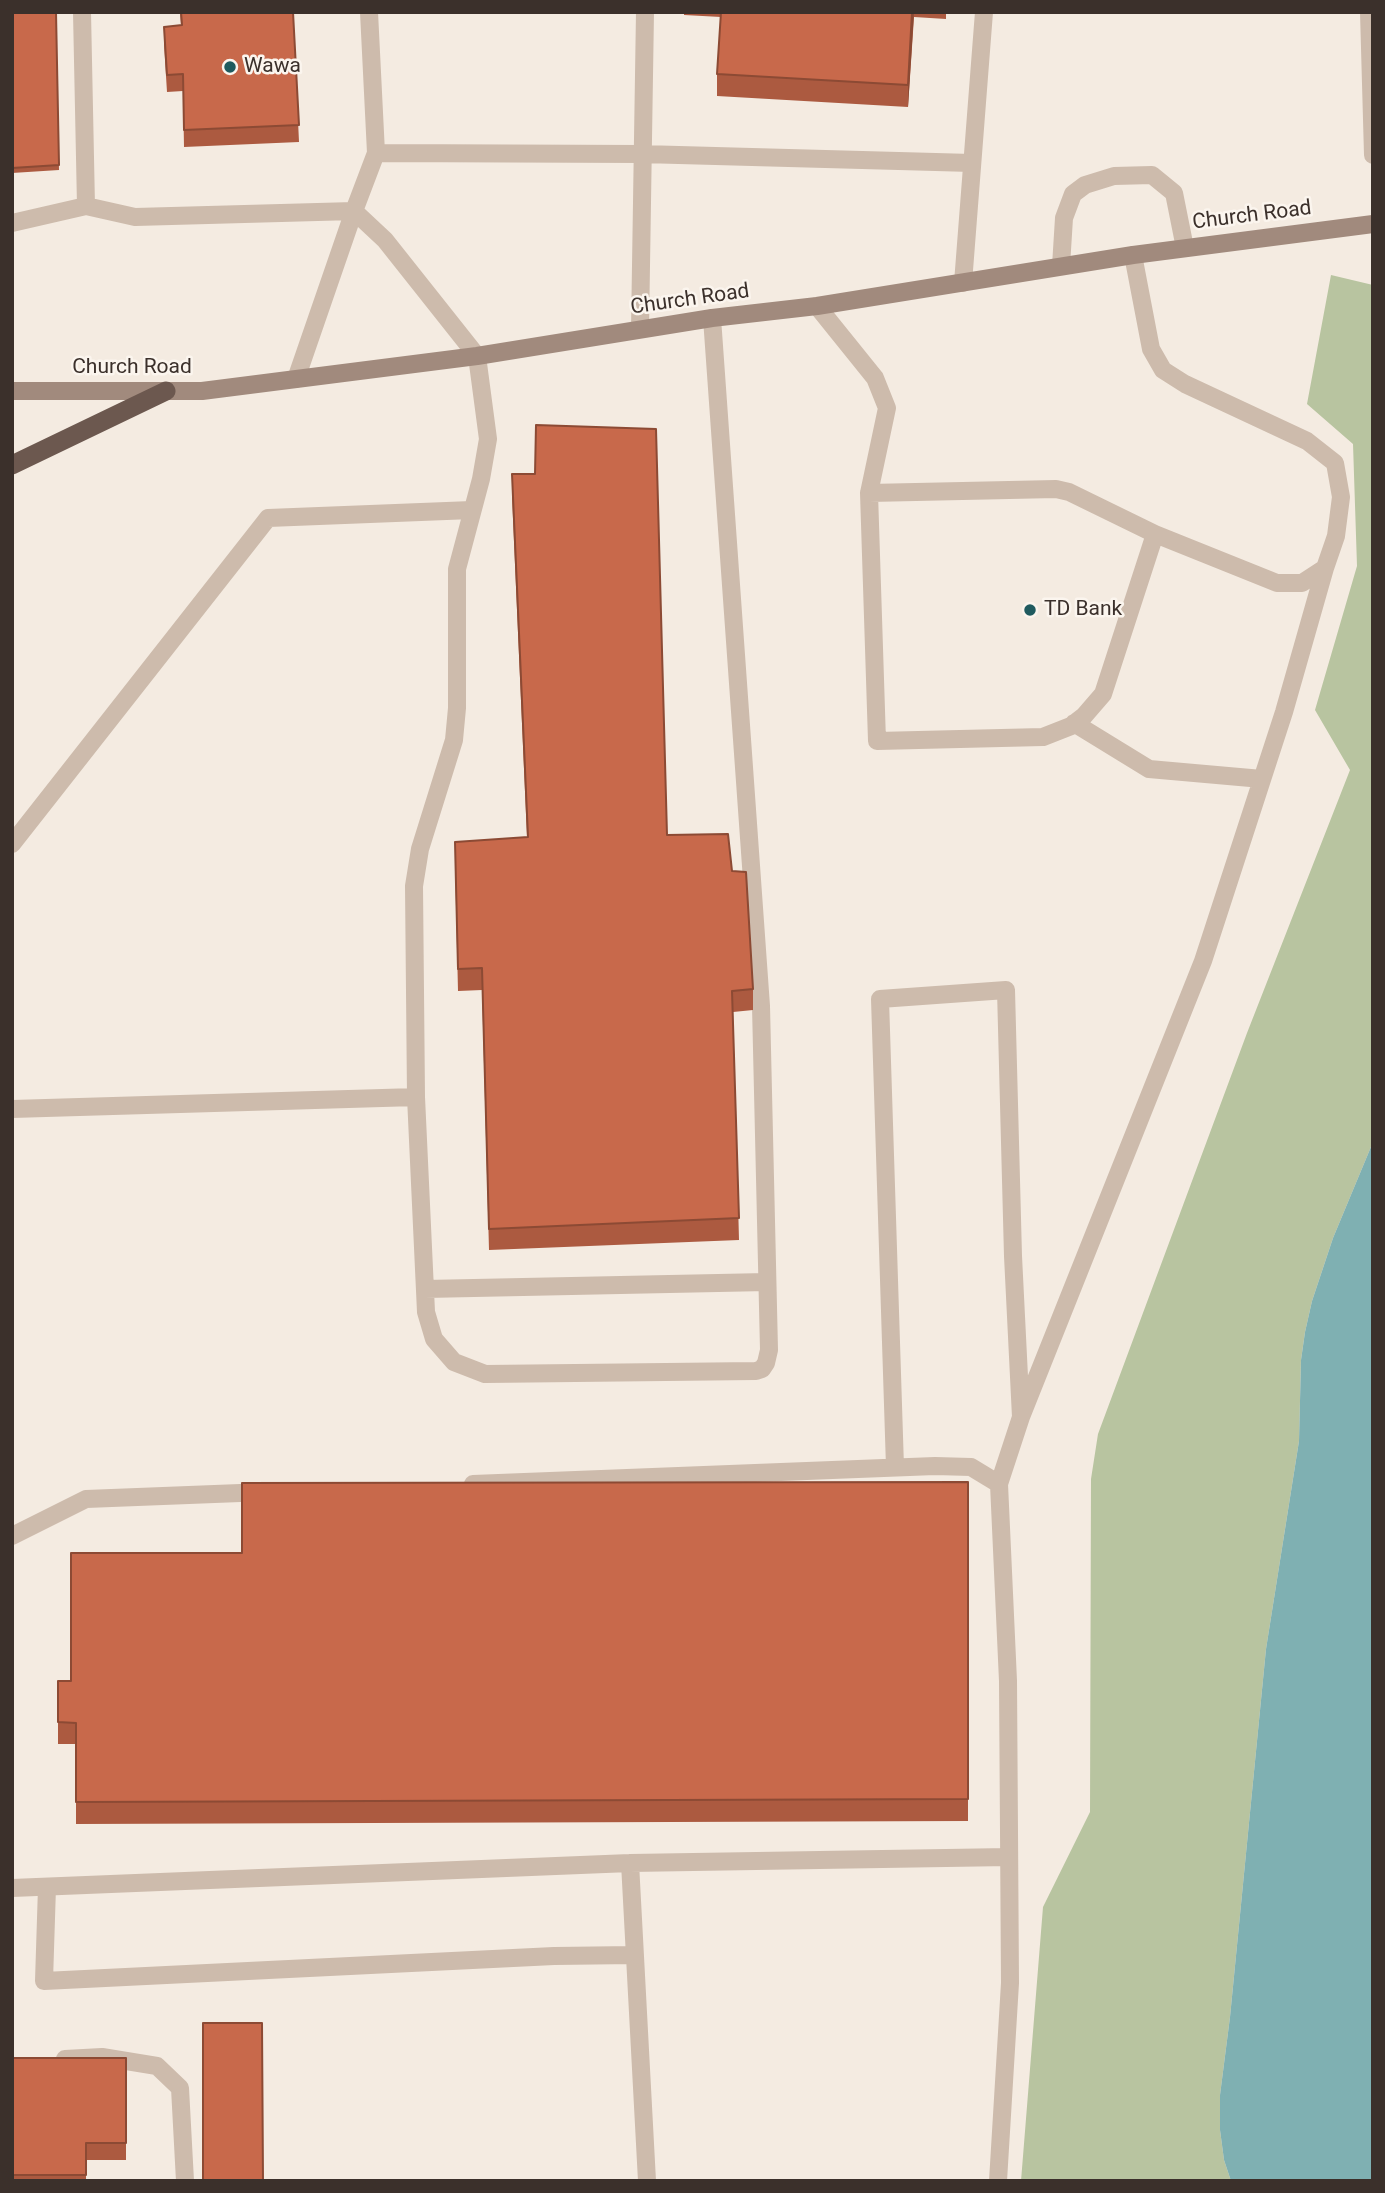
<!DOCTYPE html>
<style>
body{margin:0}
#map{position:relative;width:1385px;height:2193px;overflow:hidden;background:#f4ebe1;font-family:Roboto,sans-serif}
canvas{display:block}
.frame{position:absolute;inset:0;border:14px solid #3b302b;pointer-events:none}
</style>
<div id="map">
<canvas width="1385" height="2193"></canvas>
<div class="frame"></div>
</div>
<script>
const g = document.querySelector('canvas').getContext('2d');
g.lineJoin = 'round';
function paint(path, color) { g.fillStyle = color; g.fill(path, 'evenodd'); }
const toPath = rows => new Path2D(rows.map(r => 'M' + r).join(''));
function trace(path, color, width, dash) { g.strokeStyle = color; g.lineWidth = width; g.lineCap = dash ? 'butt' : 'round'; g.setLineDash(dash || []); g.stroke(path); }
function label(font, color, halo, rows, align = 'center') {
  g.font = font + ' Roboto,sans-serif'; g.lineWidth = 5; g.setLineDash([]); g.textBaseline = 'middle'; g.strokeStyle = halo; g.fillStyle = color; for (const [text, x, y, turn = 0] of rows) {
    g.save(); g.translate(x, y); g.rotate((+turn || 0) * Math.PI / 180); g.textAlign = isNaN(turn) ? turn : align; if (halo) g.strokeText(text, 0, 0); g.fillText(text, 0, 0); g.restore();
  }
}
paint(toPath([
 [1331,275,1373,285,1373,1142,1333,1238,1312,1301,1305,1332,1301,1360,1299,1441,1266,1649,1230,2017,1220,2095,1220,2130,1224,2160,1231,2181,1021,2181,1043,1907,1090,1812,1091,1479,1098,1434,1247,1033,1350,770,1315,710,1357,566,1353,444,1307,404]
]), '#b8c4a0');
paint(toPath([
 [1373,1142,1373,2181,1231,2181,1224,2160,1220,2130,1220,2095,1230,2017,1266,1649,1299,1441,1301,1360,1305,1332,1312,1301,1333,1238]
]), '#7fb0b2');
trace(toPath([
 [82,12,86,206,135,217,354,211,376,153],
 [369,12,376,153,642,154,972,163],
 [12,223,86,206],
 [1061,266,1064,218,1073,194,1085,185,1114,176,1152,175,1174,193,1185,248],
 [963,283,984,12],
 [817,306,875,378,887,408,869,493,877,741,1043,737,1071,726,1084,716,1103,694,1155,534],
 [640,329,645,12],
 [296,379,354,211,385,240,477,356,488,439,481,479,457,569,457,708,454,740,420,849,414,886,416,1097,426,1312,434,1339,454,1362,485,1374,756,1371,762,1369,766,1363,769,1350,761,1006,712,318],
 [869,493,1056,489,1069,492,1155,534,1277,583,1302,583,1325,568,1336,536,1341,497,1335,463,1307,441,1185,384,1163,370,1151,349,1133,255],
 [1074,723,1149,769,1262,779],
 [12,844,268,518,472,510],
 [12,1109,416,1097],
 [425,1289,767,1282],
 [895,1467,880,999,1006,990,1013,1256,1021,1417],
 [473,1484,935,1466,971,1467,999,1484,1008,1681,1010,1983,998,2181],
 [999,1484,1021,1417,1203,961,1284,712,1325,568],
 [12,1536,86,1499,266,1492],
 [630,1863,647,2181],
 [47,1887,44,1981,554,1956,634,1955],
 [12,1888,630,1863,1009,1857],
 [65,2059,102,2057,157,2066,180,2088,185,2181]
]), '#cdbbac', 18);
trace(toPath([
 [1369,12,1373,155]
]), '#cdbbac', 18);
trace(toPath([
 [12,391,202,391,477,356,712,318,817,306,1133,255,1373,224]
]), '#a18a7d', 18);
trace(toPath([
 [12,465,166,391]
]), '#6c584f', 19);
paint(toPath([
 [12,12,56,12,59,170,12,173],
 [180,12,293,12,299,142,184,147,183,91,167,92,164,44,164,27,181,25],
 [684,12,946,12,946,19,914,17,908,107,717,96,717,74,721,17,684,15],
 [512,474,667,835,732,871,753,989,753,1010,733,1012,739,1240,489,1250,482,990,458,991,455,864,527,837,512,496],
 [968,1482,968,1821,76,1824,76,1744,58,1744,58,1681,71,1681,242,1553],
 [12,2058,126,2058,126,2160,86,2160,86,2181,12,2181]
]), '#ac5a40');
paint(toPath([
 [912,12,914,12,908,107,908,85]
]), '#8c4a34');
const building = toPath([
 [12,12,56,12,59,165,12,168,12,12],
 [181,12,293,12,299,125,184,130,183,74,167,75,164,27,182,25,181,12],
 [721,12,912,12,908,85,717,74,721,12],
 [536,425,656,429,667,835,728,834,732,871,746,872,753,989,732,991,739,1218,489,1229,482,968,458,969,455,842,528,837,512,474,535,474,536,425],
 [968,1482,968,1799,76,1802,76,1723,58,1722,58,1681,71,1681,71,1553,242,1553,242,1483,968,1482],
 [203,2023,262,2023,263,2181,203,2181,203,2023],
 [12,2058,126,2058,126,2143,86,2143,86,2175,12,2175,12,2058]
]);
paint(building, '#c8694b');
trace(building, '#8c4a34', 2);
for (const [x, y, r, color] of [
 [230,67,7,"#1f5a5e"],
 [1030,610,7,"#1f5a5e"]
]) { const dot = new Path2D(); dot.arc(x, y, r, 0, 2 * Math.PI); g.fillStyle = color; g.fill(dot); trace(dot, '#fbf5ee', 2.5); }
label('21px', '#3b302b', '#fbf5ee', [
 ["Wawa",244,67],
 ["TD Bank",1044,610]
], 'left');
label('21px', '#3b302b', '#fbf5ee', [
 ["Church Road",1252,216,-7],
 ["Church Road",690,300,-8],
 ["Church Road",132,368]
]);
</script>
